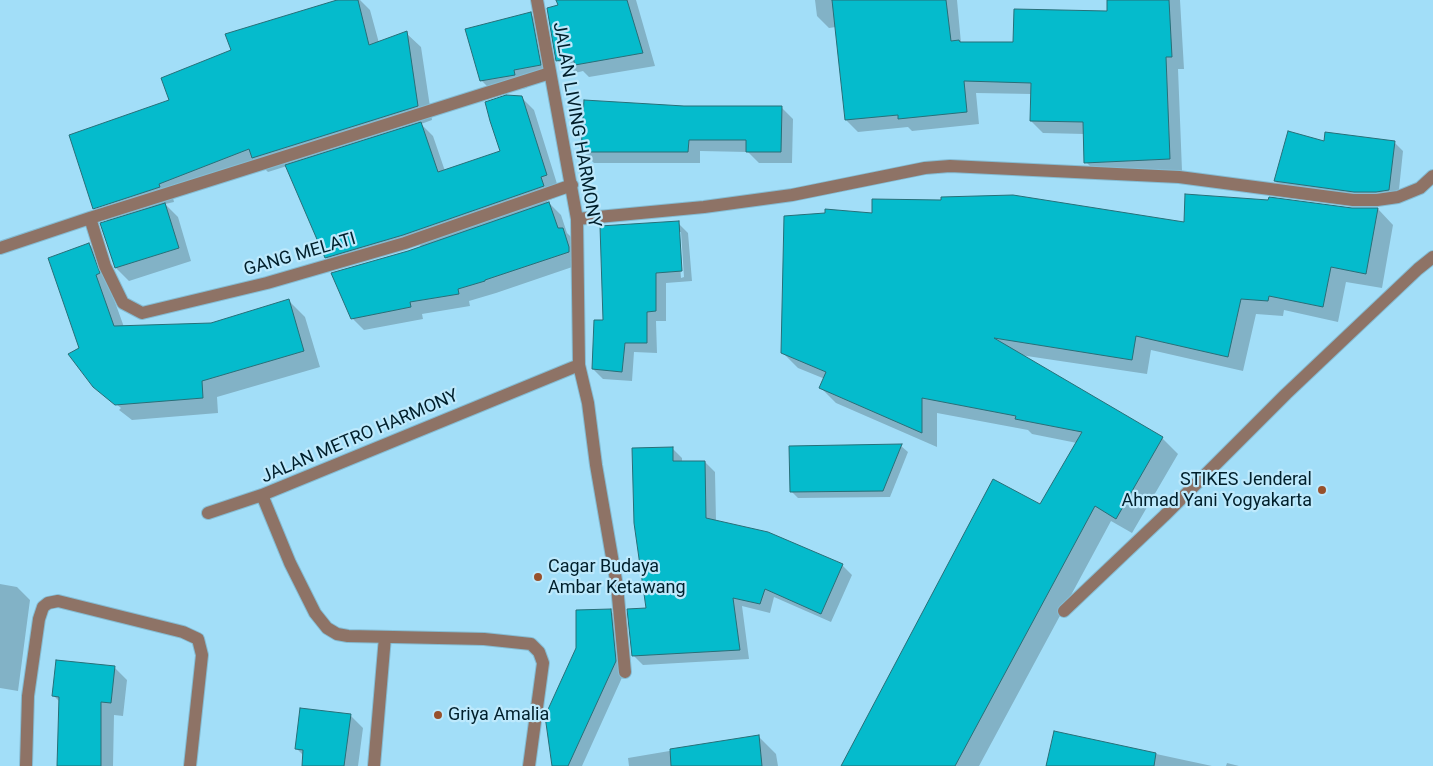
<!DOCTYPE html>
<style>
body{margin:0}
canvas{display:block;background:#a2def8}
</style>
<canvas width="1433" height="766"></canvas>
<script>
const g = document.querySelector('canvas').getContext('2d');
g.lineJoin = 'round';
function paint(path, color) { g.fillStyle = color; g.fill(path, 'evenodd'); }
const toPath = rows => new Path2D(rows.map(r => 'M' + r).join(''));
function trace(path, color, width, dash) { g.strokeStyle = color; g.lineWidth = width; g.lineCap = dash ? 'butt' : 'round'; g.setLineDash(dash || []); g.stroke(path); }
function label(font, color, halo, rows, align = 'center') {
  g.font = font + ' Roboto,sans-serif'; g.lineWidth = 4.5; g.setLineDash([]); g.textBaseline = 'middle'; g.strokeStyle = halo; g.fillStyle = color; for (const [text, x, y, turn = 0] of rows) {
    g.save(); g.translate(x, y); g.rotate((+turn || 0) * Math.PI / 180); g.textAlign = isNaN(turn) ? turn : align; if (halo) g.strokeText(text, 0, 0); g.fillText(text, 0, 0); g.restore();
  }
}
paint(toPath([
 [341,0,360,0,370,10,379,43,406,33,421,47,432,120,421,124,433,136,445,171,502,152,522,98,534,110,558,187,552,189,555,198,547,201,561,215,567,233,575,241,581,264,496,293,469,301,470,306,422,314,423,319,364,330,352,318,421,247,420,245,338,269,326,257,287,166,268,172,260,164,173,198,174,202,165,204,178,217,191,261,129,281,116,268,102,224,108,222,94,208,171,101,232,51],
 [558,0,636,0,655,66,589,77,583,71,571,74,558,61,559,6],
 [815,0,957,0,961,43,1014,44,1109,13,1108,0,1180,0,1184,69,1178,69,1182,171,1098,174,1086,162,1084,134,1043,133,1031,121,1031,94,976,93,979,124,912,131,908,127,858,132,846,120,836,27,829,28,817,16],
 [531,14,543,27,553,77,526,83,527,88,494,93,481,80],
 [684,107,781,107,793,119,792,163,759,163,748,152,700,151,700,163,594,163,582,151],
 [1325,142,1394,142,1403,151,1398,199,1284,190,1275,181],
 [1352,209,1378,209,1393,225,1382,288,1346,282,1338,322,1284,310,1283,316,1256,314,1243,371,1151,350,1147,374,1020,355,1162,438,1178,454,1132,533,1111,521,979,766,842,766,1040,506,1077,443,1032,434,1028,430,937,413,937,447,836,403,821,388,825,379,798,368,783,353,873,214,1185,223],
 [678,223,688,233,692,281,666,283,666,321,656,321,657,353,634,352,632,381,603,379,593,369,604,321],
 [678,232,681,232,684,277,681,278],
 [89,244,105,260,111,291,124,327,211,324,289,301,305,317,320,367,217,397,218,413,132,420,119,410,121,408,100,391,81,348],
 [901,446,908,452,890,497,798,498,791,491],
 [672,448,682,458,682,462,705,462,715,472,716,521,842,565,852,575,831,622,774,597,770,613,742,606,749,659,643,665,633,655,647,609],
 [0,584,17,587,30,600,18,691,0,688],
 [610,611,620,620,625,671,582,766,553,766],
 [114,667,127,680,123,716,114,715,113,766,58,766,60,702,54,696],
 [350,715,363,728,358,766,303,766,304,756,296,748],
 [1054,732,1212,766,1048,766],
 [758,736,776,754,778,766,629,766,628,758],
 [1227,763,1239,766,1226,766]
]), '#0003');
const building = toPath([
 [337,0,358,0,369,45,407,31,418,106,252,158,249,149,159,184,160,187,93,209,69,135,169,100,161,78,231,50,225,34,337,0],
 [556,0,627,0,643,53,575,65,573,58,556,61,547,8,558,5,556,0],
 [832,0,946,0,951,41,959,40,960,42,1013,42,1014,9,1107,11,1107,0,1169,0,1172,57,1166,57,1170,159,1084,163,1083,122,1030,121,1031,83,964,81,967,112,898,119,898,115,845,120,832,0],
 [531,12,541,65,514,70,515,75,480,81,465,29,531,12],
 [506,95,522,96,547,175,541,177,544,186,403,235,325,258,285,165,421,122,438,172,500,151,490,121,485,102,506,95],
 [584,100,684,106,782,106,781,152,746,152,746,140,689,140,688,152,581,152,584,100],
 [1288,131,1324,141,1325,132,1395,141,1389,190,1376,192,1354,192,1274,181,1288,131],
 [1185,194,1268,200,1269,197,1352,208,1378,208,1366,274,1331,267,1323,307,1269,296,1268,301,1241,299,1228,357,1136,336,1132,360,994,338,1163,437,1116,519,1095,506,955,766,841,766,993,479,1040,504,1082,432,1015,419,1016,416,922,398,922,433,819,388,826,372,781,353,784,216,825,213,825,209,872,213,872,199,941,200,941,197,1013,195,1184,222,1185,194],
 [549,202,558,228,563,228,569,247,569,252,485,280,485,281,458,289,459,294,410,302,411,307,351,319,331,273,408,251,549,202],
 [165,203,179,248,115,268,100,223,165,203],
 [679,221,682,271,656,273,656,311,647,312,647,343,625,343,622,372,592,369,594,320,603,320,600,226,679,221],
 [89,243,100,273,96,275,114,326,211,323,289,299,304,351,202,381,203,398,115,405,93,387,68,354,79,348,48,258,89,243],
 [902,444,883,491,790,492,789,446,902,444],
 [673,447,673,461,705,461,706,518,768,532,843,564,821,614,765,589,760,604,733,598,740,650,632,656,627,609,646,608,634,523,632,448,673,447],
 [611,609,616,661,568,766,552,766,545,716,576,648,576,610,611,609],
 [56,660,115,666,111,703,101,702,101,766,57,766,59,697,52,696,56,660],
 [300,708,351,714,344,766,302,766,303,750,295,749,300,708],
 [1054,731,1156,753,1154,766,1046,766,1054,731],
 [759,735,762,766,671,766,670,749,759,735]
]);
paint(building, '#05bbcc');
trace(building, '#286f78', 1);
const minor = toPath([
 [537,0,577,219,579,365,588,403,596,465,617,586,625,672],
 [90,218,105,266,123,303,142,313,267,283,405,243,572,185],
 [577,219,704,207,792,195,925,168,950,166,1179,177,1353,200,1377,200,1398,197,1420,188,1433,176],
 [0,248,90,218,550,73],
 [208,513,262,495],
 [1064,611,1164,516,1286,394,1418,269,1433,257],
 [26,766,28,696,39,619,43,607,48,603,58,601,183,632,198,639,202,655,190,766],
 [374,766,385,637],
 [529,766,543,663,539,652,531,644,484,639,348,636,337,634,327,628,315,613,290,563,262,495,579,365]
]);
trace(minor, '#85bcd3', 14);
trace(minor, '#8e7366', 12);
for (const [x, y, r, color] of [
 [1322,490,5,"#97502b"],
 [538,577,5,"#97502b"],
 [438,715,5,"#97502b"]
]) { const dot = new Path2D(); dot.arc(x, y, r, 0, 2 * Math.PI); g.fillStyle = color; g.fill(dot); trace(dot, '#bde9fc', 2); }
label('18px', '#001f2b', '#bde9fc', [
 ["JALAN LIVING HARMONY",576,125,80],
 ["GANG MELATI",300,255,-16],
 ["JALAN METRO HARMONY",360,437,-23]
]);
label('18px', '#001f2b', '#bde9fc', [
 ["STIKES Jenderal",1312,480,"right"],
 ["Ahmad Yani Yogyakarta",1312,501,"right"],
 ["Cagar Budaya",548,567],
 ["Ambar Ketawang",548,588],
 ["Griya Amalia",448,715]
], 'left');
</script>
